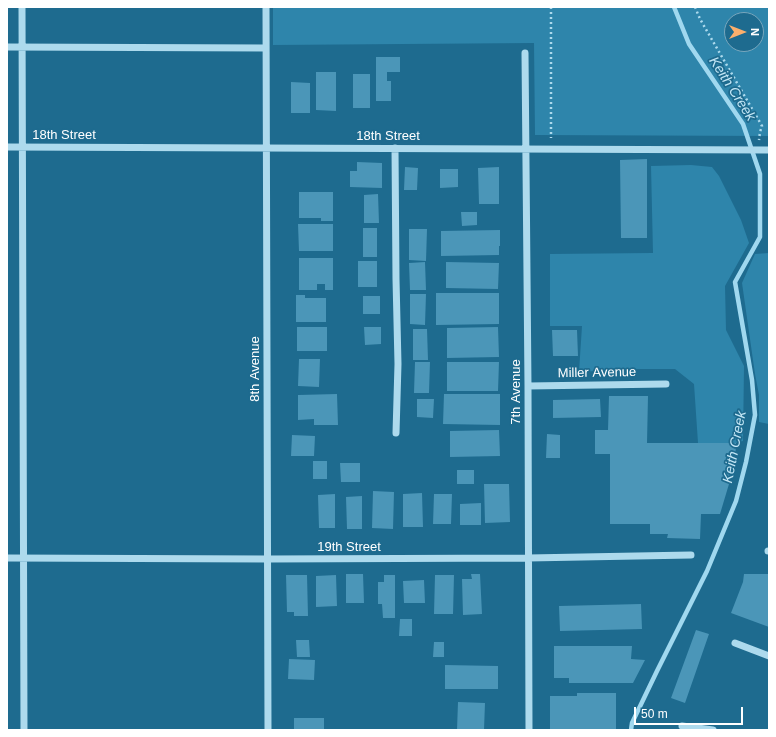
<!DOCTYPE html>
<style>
body{margin:0}
#map{position:relative;width:776px;height:737px;overflow:hidden;background:#1e6b8f;font-family:Helvetica,sans-serif}
canvas{display:block}
.frame{position:absolute;inset:0;border:8px solid #fff;pointer-events:none}
.north{position:absolute;left:724px;top:12px;width:40px;height:40px;box-sizing:border-box;background:#1e6b8f;border:1px solid #78a6bc;border-radius:50%;rotate:90deg;font-size:11px;font-weight:700;line-height:16px;text-align:center;color:#fff}
.north::after{content:'';display:block;margin:auto;width:14px;height:18px;background:#fcaf6c;clip-path:polygon(50% 0,100% 100%,50% 72%,0 100%)}
.scale{position:absolute;left:634px;top:707px;width:109px;height:18px;box-sizing:border-box;border:2px solid #fff;border-top:0;padding-left:5px;font-size:12px;line-height:14px;white-space:nowrap;color:#fff;-webkit-text-stroke:3px #1e6b8f;paint-order:stroke}
</style>
<div id="map">
<canvas width="776" height="737"></canvas>
<div class="frame"></div>
<div class="north">N</div>
<div class="scale">50 m</div>
</div>
<script>
const g = document.querySelector('canvas').getContext('2d');
g.lineJoin = 'round';
function paint(path, color) { g.fillStyle = color; g.fill(path, 'evenodd'); }
const toPath = rows => new Path2D(rows.map(r => 'M' + r).join(''));
function trace(path, color, width, dash) { g.strokeStyle = color; g.lineWidth = width; g.lineCap = dash ? 'butt' : 'round'; g.setLineDash(dash || []); g.stroke(path); }
function label(font, color, halo, rows, align = 'center') {
  g.font = font + ' Helvetica,sans-serif'; g.lineWidth = 3.5; g.setLineDash([]); g.textBaseline = 'middle'; g.strokeStyle = halo; g.fillStyle = color; for (const [text, x, y, turn = 0] of rows) {
    g.save(); g.translate(x, y); g.rotate((+turn || 0) * Math.PI / 180); g.textAlign = isNaN(turn) ? turn : align; if (halo) g.strokeText(text, 0, 0); g.fillText(text, 0, 0); g.restore();
  }
}
paint(toPath([
 [273,7,769,7,769,136,535,135,534,43,273,45],
 [732,20,756,20,756,44,732,44],
 [691,165,712,167,719,176,741,220,749,243,725,286,726,330,744,366,743,441,736,443,698,443,694,384,675,369,629,369,579,372,582,326,550,326,550,254,653,253,651,166],
 [769,253,769,424,759,422,759,395,755,374,742,283,755,254]
]), '#2e85ab');
trace(toPath([
 [631,730,632,723,657,671,707,571,736,501,746,462,755,415,752,380,735,282,760,237,760,174,743,124,689,44,674,7]
]), '#a0d8ef', 4.5);
paint(toPath([
 [376,57,400,57,400,72,387,72,387,81,391,81,391,101,376,101],
 [316,72,336,72,336,111,316,110],
 [353,74,370,74,370,108,353,108],
 [291,82,310,83,310,113,291,113],
 [647,159,647,238,621,238,620,160],
 [357,162,382,163,382,188,350,187,350,171,357,171],
 [405,167,418,168,417,190,404,190],
 [499,167,499,204,479,204,478,168],
 [440,169,458,169,458,187,440,188],
 [299,192,333,192,333,221,321,221,321,218,299,218],
 [378,194,379,223,364,223,364,195],
 [461,212,477,212,477,225,462,226],
 [298,224,333,224,333,251,299,251],
 [363,228,377,228,377,257,363,257],
 [409,229,427,229,426,261,409,260],
 [500,230,500,246,499,246,499,255,441,256,441,231],
 [299,258,333,258,333,290,325,290,325,284,317,284,317,290,299,290],
 [358,261,377,261,377,287,358,287],
 [425,262,426,290,410,290,409,263],
 [446,262,499,263,498,289,446,288],
 [436,293,499,293,499,324,436,325],
 [410,294,426,294,425,325,410,324],
 [296,295,305,295,305,298,326,298,326,322,296,322],
 [363,296,380,296,380,314,363,314],
 [297,327,327,327,327,351,297,351],
 [364,327,381,327,381,344,365,345],
 [498,327,499,357,447,358,447,328],
 [413,329,427,329,428,360,413,360],
 [552,330,577,330,578,356,553,356],
 [299,359,320,359,319,387,298,386],
 [415,362,430,362,429,393,414,393],
 [447,362,499,362,498,391,447,391],
 [337,394,338,425,314,425,314,419,298,420,298,395],
 [444,394,500,394,500,425,443,424],
 [609,396,648,396,647,443,736,443,735,464,720,514,701,514,700,539,667,538,668,534,650,534,650,524,610,524,610,454,595,454,595,430,608,430],
 [417,399,434,399,433,418,417,417],
 [600,399,601,417,553,418,553,400],
 [499,430,500,456,450,457,450,431],
 [547,434,560,435,560,458,546,458],
 [292,435,315,436,314,456,291,456],
 [313,461,327,461,327,479,313,479],
 [340,463,360,463,360,482,341,482],
 [457,470,474,470,474,484,457,484],
 [484,484,509,484,510,522,485,523],
 [373,491,394,492,393,529,372,528],
 [422,493,423,527,403,527,403,494],
 [335,494,335,528,319,528,318,495],
 [434,494,452,494,451,524,433,524],
 [362,496,362,529,347,529,346,497],
 [481,503,481,525,460,525,460,504],
 [346,574,363,574,364,603,346,603],
 [471,574,480,574,482,614,463,615,462,579,472,579],
 [744,574,769,574,769,627,731,613,743,582],
 [286,575,307,575,308,616,294,616,294,612,287,612],
 [336,575,337,606,316,607,316,576],
 [384,575,395,575,395,618,383,618,382,604,378,604,378,582,384,582],
 [435,575,454,575,453,614,434,614],
 [424,580,425,603,404,603,403,581],
 [641,604,642,629,560,631,559,606],
 [400,619,412,619,412,636,399,636],
 [696,630,709,634,685,703,671,698],
 [296,640,309,640,310,657,297,657],
 [434,642,444,642,444,657,433,657],
 [554,646,632,646,631,659,645,660,633,683,569,683,569,678,554,678],
 [289,659,315,660,314,680,288,679],
 [445,665,498,666,498,689,445,689],
 [577,693,616,693,616,730,550,730,550,696,577,696],
 [458,702,485,703,484,730,457,730],
 [294,718,324,718,324,730,294,730]
]), '#4b96b8');
trace(toPath([
 [551,7,551,138],
 [695,7,700,19,762,126,760,132,759,140]
]), '#addaed', 2.5, [2, 3]);
trace(toPath([
 [22,7,24,730],
 [266,7,268,730],
 [7,47,266,48],
 [525,53,528,386,529,730],
 [7,147,769,150],
 [395,148,396,279,398,364,396,433],
 [528,386,666,384],
 [768,551,769,551],
 [7,558,268,559,528,558,691,555],
 [735,643,769,656],
 [682,726,713,730]
]), '#addaed', 7);
label('13px', '#fff', '#1e6b8f', [
 ["18th Street",64,135],
 ["18th Street",388,136],
 ["8th Avenue",255,369,-90],
 ["Miller Avenue",597,373,-1],
 ["7th Avenue",516,392,-90],
 ["19th Street",349,547]
]);
label('italic 14px', '#c4e7f6', '#1e6b8f', [
 ["Keith Creek",732,89,57],
 ["Keith Creek",735,447,-79]
]);
</script>
